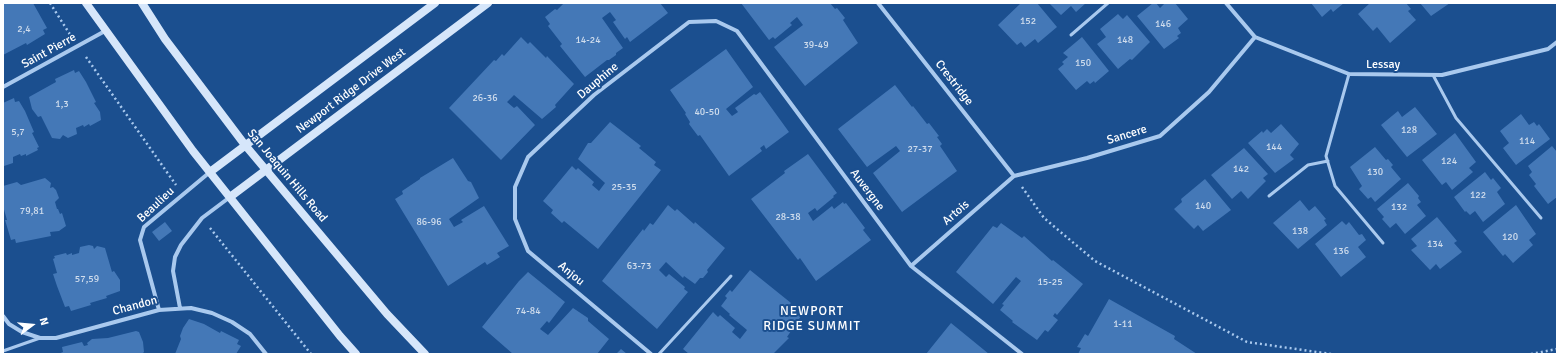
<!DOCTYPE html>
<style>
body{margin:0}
#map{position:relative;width:1560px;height:357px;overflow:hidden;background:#1b4f8f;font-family:Signika,sans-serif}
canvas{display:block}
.frame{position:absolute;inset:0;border:4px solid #fff;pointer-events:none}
.north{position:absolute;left:12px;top:305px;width:40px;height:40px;-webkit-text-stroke:3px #1b4f8f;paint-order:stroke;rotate:74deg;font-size:11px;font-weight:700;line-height:16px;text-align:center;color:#fff}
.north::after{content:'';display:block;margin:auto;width:14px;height:18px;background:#fff;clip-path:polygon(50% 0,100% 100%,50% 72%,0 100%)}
</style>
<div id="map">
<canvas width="1560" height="357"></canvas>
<div class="frame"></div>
<div class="north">N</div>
</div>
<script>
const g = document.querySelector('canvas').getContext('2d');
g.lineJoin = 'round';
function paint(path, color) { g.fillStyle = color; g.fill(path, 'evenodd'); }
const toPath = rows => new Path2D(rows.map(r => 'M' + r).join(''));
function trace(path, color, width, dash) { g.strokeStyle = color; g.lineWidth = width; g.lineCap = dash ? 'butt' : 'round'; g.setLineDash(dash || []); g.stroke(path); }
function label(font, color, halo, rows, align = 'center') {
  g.font = font + ' Signika,sans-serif'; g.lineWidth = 4; g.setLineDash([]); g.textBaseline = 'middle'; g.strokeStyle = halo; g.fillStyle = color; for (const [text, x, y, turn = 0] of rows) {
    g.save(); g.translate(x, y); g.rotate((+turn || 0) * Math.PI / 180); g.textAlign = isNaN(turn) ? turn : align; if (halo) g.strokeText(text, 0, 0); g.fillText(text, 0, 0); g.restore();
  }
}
paint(toPath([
 [3,3,33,3,47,28,43,30,45,34,27,45,26,43,3,55],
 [564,3,660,3,668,13,630,42,627,37,625,39,613,22,616,20,610,12,602,18,623,48,616,53,616,55,609,60,607,60,585,77,560,46,562,44,548,26,550,24,545,17,555,9,557,10],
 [741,3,830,3,835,9,837,8,845,18,843,20,858,43,805,86,774,47,803,25,797,17,790,23,792,25,775,39,773,37,769,40],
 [1021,3,1037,3,1057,27,1038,43,1035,39,1025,47,1021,42,1017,45,998,25],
 [1049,3,1086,3,1076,12,1071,6,1061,15],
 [1153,3,1156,3,1160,8,1165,3,1175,3,1188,19,1178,28,1181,33,1177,36,1179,38,1164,49,1137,16],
 [1311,3,1344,3,1333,12,1331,9,1322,17],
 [1370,3,1406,3,1411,9,1408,11,1416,20,1390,43,1377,27,1373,31,1358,14],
 [1420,3,1450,3,1431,16],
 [1118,14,1123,19,1127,15,1150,42,1132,60,1130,59,1118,69,1097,44,1106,37,1100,29],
 [521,37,528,44,530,42,546,58,547,56,574,84,555,105,556,107,542,119,514,95,507,102,514,108,517,106,535,125,501,160,449,108,494,60,496,61,502,54,504,56],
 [1082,37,1109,71,1095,83,1094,81,1090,84,1087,81,1076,90,1058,69,1064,64,1062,62,1068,57,1063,53],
 [726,49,753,87,726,109,732,116,738,112,735,108,754,94,756,95,760,92,789,132,766,149,764,145,760,148,762,151,729,176,700,135,698,136,689,124,690,122,685,114,686,113,670,90],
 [74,70,75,73,79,71,86,82,96,102,94,103,100,112,101,120,90,126,89,124,84,127,83,125,76,128,77,134,68,138,63,135,60,139,52,138,41,116,38,117,32,109,29,97,56,82,55,79],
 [895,85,912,107,913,106,927,124,929,123,939,136,937,137,942,144,940,146,957,171,902,212,873,173,900,151,896,146,867,167,838,129],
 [14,98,15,102,19,101,25,111,34,132,32,133,39,147,37,148,38,150,26,156,26,154,21,156,20,154,13,157,13,163,4,166,3,103],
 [1415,107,1437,134,1407,157,1381,125,1398,111,1402,117],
 [1521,114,1529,125,1534,122,1537,126,1539,124,1550,139,1516,165,1503,148,1509,143,1500,131],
 [610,122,641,146,639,148,656,162,654,165,661,170,598,249,564,221,562,223,551,213,553,210,543,201,572,166,576,170,578,168,594,182,592,185,599,191,605,183,578,159,588,143,591,143],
 [1281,124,1299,144,1290,155,1294,159,1275,173,1248,143,1262,131,1263,133,1267,129,1271,133],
 [1455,133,1476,162,1469,168,1473,172,1452,190,1446,182,1442,185,1422,160],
 [1552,146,1557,152,1557,197,1548,204,1534,186,1536,184,1529,175,1532,172,1528,166],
 [1375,147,1386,160,1388,159,1393,165,1391,167,1401,179,1375,202,1371,197,1368,199,1359,189,1362,186,1350,167],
 [1244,148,1268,174,1263,178,1266,181,1248,199,1241,191,1232,199,1211,175],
 [808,154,837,193,833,196,834,197,817,211,815,208,808,213,813,221,832,206,834,209,843,202,844,204,846,203,865,228,863,230,871,240,816,281,800,258,798,260,751,199,785,173,784,171],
 [453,158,468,181,471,182,479,198,449,219,454,227,463,222,461,220,484,206,509,246,497,253,500,257,487,265,485,262,448,286,395,199,403,194,402,191,420,179,420,178],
 [1485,172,1491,180,1493,178,1501,188,1497,192,1505,204,1483,222,1475,211,1470,215,1466,211,1465,212,1454,197],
 [45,178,51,183,50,188,53,187,56,190,59,198,55,202,57,209,58,209,60,214,62,213,66,226,59,231,50,232,51,236,16,243,15,239,11,240,5,220,7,220,3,206,3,186,17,182,21,185],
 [1205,179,1231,210,1203,231,1198,225,1194,229,1174,209,1182,202,1181,199],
 [1408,183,1419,196,1418,198,1421,202,1417,205,1426,216,1405,234,1396,223,1390,228,1382,219,1384,217,1377,209],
 [1300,200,1309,211,1315,206,1326,219,1324,220,1327,225,1298,249,1273,223],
 [668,205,675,211,677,209,694,224,695,222,725,248,707,270,708,272,703,278,700,278,695,284,684,276,683,278,666,262,659,270,666,277,669,274,685,287,684,289,688,292,657,329,602,281,643,229,644,231,650,223,653,225],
 [1516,205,1536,234,1529,240,1533,245,1513,263,1505,254,1503,256,1483,232],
 [1437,217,1457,241,1454,243,1462,252,1440,269,1436,264,1430,270,1411,250,1417,246,1411,239],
 [1342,221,1346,225,1349,222,1359,235,1362,234,1366,240,1358,247,1366,257,1341,277,1315,244],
 [165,222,172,231,159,241,152,232],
 [1001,223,1022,238,1024,236,1052,261,1053,260,1083,284,1057,315,1055,313,1053,316,1058,320,1048,332,1045,330,1037,340,1012,322,1013,321,1000,310,1004,305,1002,304,1021,281,1016,277,993,304,956,272,993,226,997,228],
 [89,245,93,246,94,249,97,246,105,248,112,272,114,271,120,280,120,291,106,296,107,298,90,303,91,305,71,311,69,306,65,307,57,286,53,274,57,273,53,259,55,258,54,256,66,253,67,255,72,253,72,255,79,253,80,247],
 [750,270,791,303,789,305,801,316,787,337,789,338,773,354,689,354,683,349,713,312,718,317,720,315,735,328,732,332,740,339,747,330,729,315,730,314,721,306,727,298,725,296,730,290,732,292],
 [528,272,565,302,549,323,547,321,540,329,548,335,573,308,588,318,588,321,609,339,597,354,513,354,482,327,519,281],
 [1109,299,1175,336,1174,339,1197,354,1130,353,1130,354,1078,354,1081,348,1077,347,1085,334,1088,336],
 [189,319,204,324,220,333,221,331,239,340,237,344,241,346,236,354,175,354,181,339,180,336,183,328],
 [951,323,989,354,926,354],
 [136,331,139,332,143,342,144,352,142,354,58,354,63,352,62,347,82,342,84,346,88,345,87,343,92,339,108,338],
 [621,349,627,354,616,354]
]), '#4478b7');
trace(toPath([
 [50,3,71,36],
 [86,57,176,185],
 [1022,187,1044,218,1095,261,1247,342,1331,354],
 [210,228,311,354],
 [1531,354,1557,349]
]), '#a9c9ee', 2.5, [2, 3]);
trace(toPath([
 [1071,35,1108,3],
 [1349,74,1326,156,1335,186,1383,243],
 [1433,75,1456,118,1541,218],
 [1269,196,1308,165,1328,161],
 [3,351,40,338],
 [659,354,731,276]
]), '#a9c9ee', 3);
trace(toPath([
 [878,3,1014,176],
 [1226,3,1255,37,1349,74,1442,75,1548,49,1557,42],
 [3,87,105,31],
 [911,266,1014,176,1087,158,1160,136,1209,92,1255,37],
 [180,308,173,271,175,257,181,245,202,218,230,197],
 [159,310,140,240,144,227,210,172],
 [3,316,9,324,22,332,40,338,56,338,159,310,191,308,212,313,232,322,250,334,266,354],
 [651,354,528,251,515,219,515,187,528,157,594,95,689,22,716,21,737,31,911,266,1022,354]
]), '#a9c9ee', 4);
trace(toPath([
 [86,3,193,151,340,336,356,354],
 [142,3,165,39,245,145,387,314,425,354],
 [210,172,435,3],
 [230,197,488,3]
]), '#d6e6fa', 8);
label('10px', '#d0dded', null, [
 ["152",1028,21],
 ["146",1163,24],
 ["2,4",24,29],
 ["14-24",588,40],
 ["148",1125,40],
 ["39-49",816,45],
 ["150",1083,63],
 ["26-36",485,98],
 ["1,3",62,104],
 ["40-50",707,112],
 ["128",1409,130],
 ["5,7",18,132],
 ["114",1527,141],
 ["144",1274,147],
 ["27-37",920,149],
 ["124",1449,161],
 ["142",1241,169],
 ["130",1375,172],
 ["25-35",624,187],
 ["122",1478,195],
 ["140",1203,206],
 ["132",1399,207],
 ["79,81",32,211],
 ["28-38",788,217],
 ["86-96",429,222],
 ["138",1300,231],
 ["120",1510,237],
 ["134",1435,244],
 ["136",1341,251],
 ["63-73",639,266],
 ["57,59",87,279],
 ["15-25",1050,282],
 ["74-84",528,311],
 ["1-11",1123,324]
]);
label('12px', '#fff', '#1b4f8f', [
 ["Saint Pierre",49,51,-29],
 ["Lessay",1383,65],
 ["Dauphine",598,81,-40],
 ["Crestridge",954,83,52],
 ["Newport Ridge Drive West",351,91,-37],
 ["Sancere",1127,135,-17],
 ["San Joaquin Hills Road",287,176,50],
 ["Auvergne",867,190,53],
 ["Beaulieu",156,205,-43],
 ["Artois",956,213,-41],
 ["Anjou",571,274,40],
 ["Chandon",135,306,-15]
]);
g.letterSpacing = '1px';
label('13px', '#fff', '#1b4f8f', [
 ["NEWPORT",812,312],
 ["RIDGE SUMMIT",812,327]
]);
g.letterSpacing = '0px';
</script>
